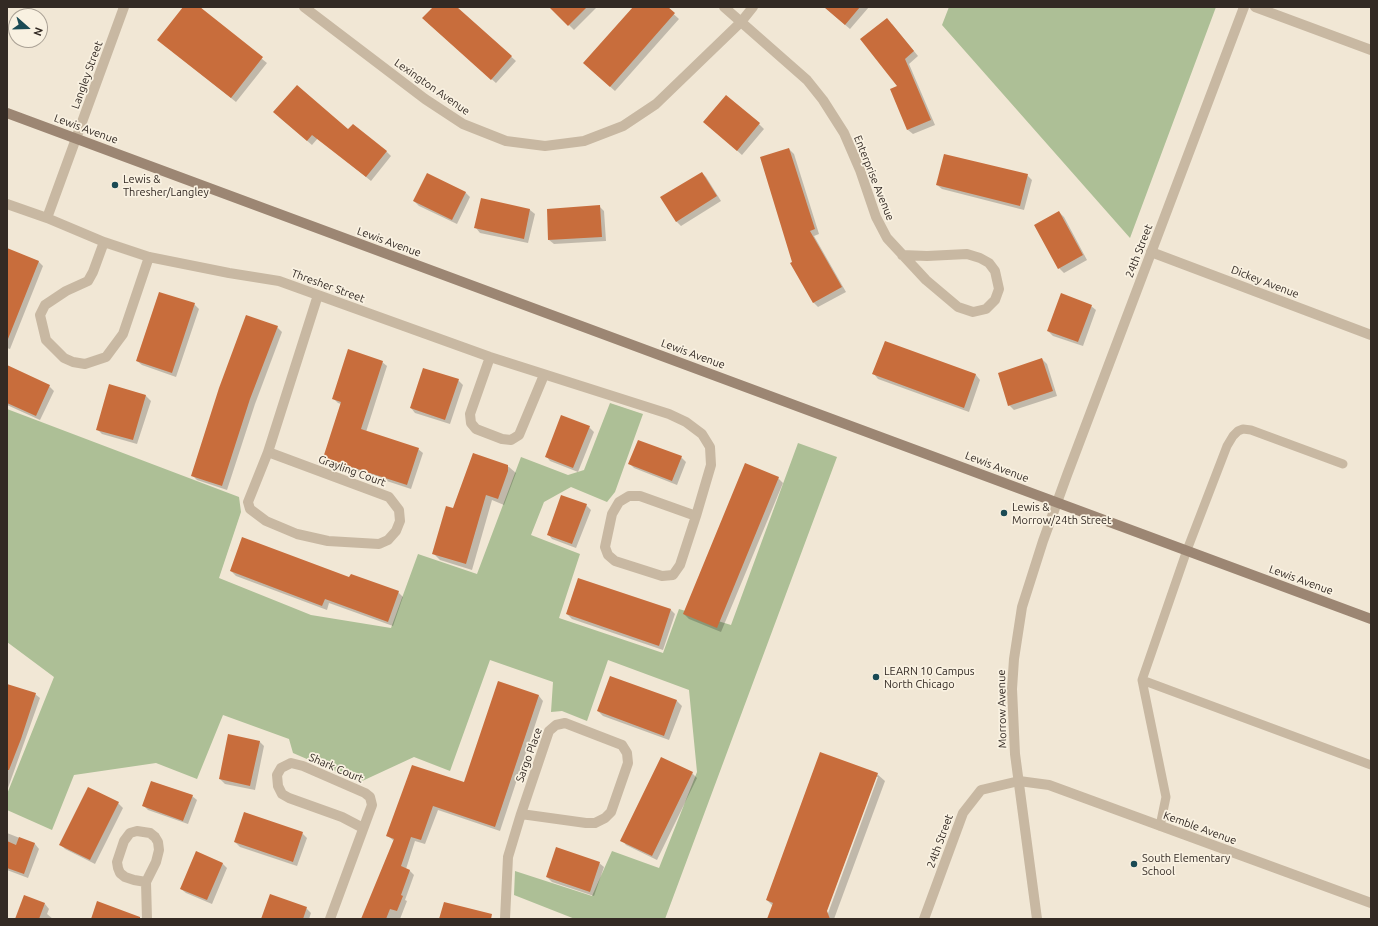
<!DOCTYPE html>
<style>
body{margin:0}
#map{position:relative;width:1378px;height:926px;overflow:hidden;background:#f1e7d5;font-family:Ubuntu,sans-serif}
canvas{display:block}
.frame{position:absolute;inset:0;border:8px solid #332a24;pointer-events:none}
.north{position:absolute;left:8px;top:8px;width:40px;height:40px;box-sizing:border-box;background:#f9f1e1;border:1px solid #aaa195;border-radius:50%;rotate:110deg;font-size:11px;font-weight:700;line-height:16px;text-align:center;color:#332a24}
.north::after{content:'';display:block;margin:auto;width:14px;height:18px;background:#1a4a54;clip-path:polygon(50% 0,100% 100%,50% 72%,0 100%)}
</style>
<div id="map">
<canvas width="1378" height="926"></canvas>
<div class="frame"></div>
<div class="north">N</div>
</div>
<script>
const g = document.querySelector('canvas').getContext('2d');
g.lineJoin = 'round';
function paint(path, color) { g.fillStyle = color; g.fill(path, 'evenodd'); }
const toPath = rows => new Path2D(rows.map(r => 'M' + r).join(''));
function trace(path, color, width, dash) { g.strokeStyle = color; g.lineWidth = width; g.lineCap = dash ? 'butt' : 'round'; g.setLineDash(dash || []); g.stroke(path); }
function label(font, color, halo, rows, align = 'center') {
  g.font = font + ' Ubuntu,sans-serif'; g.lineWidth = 3.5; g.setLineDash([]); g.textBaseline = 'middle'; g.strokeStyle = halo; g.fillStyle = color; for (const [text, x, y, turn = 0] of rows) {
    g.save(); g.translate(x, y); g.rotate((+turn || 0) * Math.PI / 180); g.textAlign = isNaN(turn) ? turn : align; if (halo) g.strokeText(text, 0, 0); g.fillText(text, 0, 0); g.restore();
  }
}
paint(toPath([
 [949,7,1216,7,1130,238,942,25],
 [610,403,643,414,615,492,607,502,571,487,544,502,531,535,580,554,559,618,663,653,679,609,731,625,798,443,837,457,665,919,575,919,514,895,515,871,592,896,612,851,659,868,697,772,689,690,608,660,587,721,562,711,551,712,553,682,490,660,450,771,414,757,360,782,293,753,289,739,223,715,197,779,156,763,74,775,52,830,7,810,7,794,54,677,7,642,7,409,239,497,241,512,219,578,311,615,391,628,418,554,477,574,521,457,568,475,584,470]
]), '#adbf96');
paint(toPath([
 [184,7,198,7,267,63,236,102,163,44],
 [434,7,456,7,516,61,496,83,428,23],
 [551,7,597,7,574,30],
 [634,7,666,7,679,19,615,91,589,68],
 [824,7,869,7,850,29],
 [892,24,918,56,909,64,935,125,913,134,908,130,891,90,899,86],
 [279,117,349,131,386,151,391,156,371,181,318,138,312,145],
 [759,124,764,129,742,155,709,126],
 [789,149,794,154,819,234,814,236,846,292,818,307,814,303,791,263,793,262],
 [702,173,706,177,721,201,681,226,676,221],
 [1027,175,1032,180,1024,210,942,189,937,185],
 [465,192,470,197,457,224,419,206,414,201],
 [482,199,530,210,535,214,528,243,480,233,476,228],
 [599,206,604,211,606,241,554,244,549,240],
 [1059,212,1064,217,1087,260,1064,273,1059,268],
 [7,249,38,261,43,266,10,349,7,348],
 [194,304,199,309,176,377,142,365,137,361],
 [1091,306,1096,310,1083,346,1053,336,1048,331],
 [277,327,282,332,255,404,227,490,197,480,192,475],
 [885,342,976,375,980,380,969,412,878,379,874,374],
 [1042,359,1047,364,1057,396,1014,410,1009,405],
 [382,362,387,366,366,432,418,449,423,453,411,489,329,462,324,458,341,404,338,403,333,398],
 [458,380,463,385,450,424,415,413,411,408],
 [7,382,49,386,54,391,40,420,7,405],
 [110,385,146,396,151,401,137,444,102,434,97,429],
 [589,427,594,432,578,472,550,461,546,456],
 [474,454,509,467,516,473,504,505,492,500,472,570,440,560,434,554,454,509],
 [681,457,686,462,677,485,634,468,630,464],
 [778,478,783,483,721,632,689,619,684,614],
 [586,505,591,510,576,548,552,539,548,534],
 [231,571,350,578,398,592,403,597,393,626,329,603,327,610,236,576],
 [671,610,675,614,663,650,572,619,567,614],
 [611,677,677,701,682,706,669,740,603,716,598,711],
 [498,683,539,696,543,701,500,831,438,810,425,844,415,841,406,869,410,871,414,875,405,900,407,901,400,919,362,919,394,841,388,836,465,783],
 [7,685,35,694,40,698,8,788,7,787],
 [259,741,264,746,255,790,225,784,220,779],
 [692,773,697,778,657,860,626,845,622,840],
 [877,774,885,781,834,919,775,919,774,907,767,900],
 [876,777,878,777,827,916,825,915],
 [192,796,197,800,188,824,148,810,143,805],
 [118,803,123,808,95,864,65,849,61,845],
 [7,833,35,844,39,849,28,878,7,870],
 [302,833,307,838,297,866,240,847,235,842],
 [222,863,227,868,212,904,186,893,181,889],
 [599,863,604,867,594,896,552,882,547,877],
 [45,904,49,909,47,914,53,919,16,919],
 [306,908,311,913,309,919,262,919]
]), '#0003');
paint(toPath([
 [183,7,200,7,263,57,231,98,157,40],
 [433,7,457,7,512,56,491,80,422,18],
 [549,7,587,7,568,26],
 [633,7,668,7,675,13,610,87,583,63],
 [824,7,860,7,845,25],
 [887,18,914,51,905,59,931,120,907,130,890,89,897,86,860,39],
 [297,85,348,129,353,124,387,151,366,177,312,135,307,141,273,112],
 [726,95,760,123,737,151,703,122],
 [789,148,815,229,810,231,842,287,813,303,790,263,792,262,760,157],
 [944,154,1028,174,1020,206,936,185],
 [702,172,717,196,676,222,660,197],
 [427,173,466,192,452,220,413,201],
 [481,198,530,209,524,239,474,228],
 [600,205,602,237,548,240,547,209],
 [1059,211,1083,255,1058,269,1034,225],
 [7,248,39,261,8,339,7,338],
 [159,292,195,303,172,373,136,361],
 [1061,293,1092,305,1078,342,1047,331],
 [246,315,278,326,250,399,222,486,191,476,219,388],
 [885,341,976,374,964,408,872,374],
 [348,349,383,361,361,429,419,448,407,485,323,458,341,402,332,399],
 [1042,358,1053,391,1008,406,998,373],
 [7,365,50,385,36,416,7,403],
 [423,368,459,379,445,420,410,408],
 [109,384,146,395,133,440,96,430],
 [561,415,590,426,573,468,545,457],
 [638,440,682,456,672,481,628,464],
 [473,453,508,465,508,471,498,499,486,495,466,564,432,554,446,506,453,508],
 [745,463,779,477,717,628,683,614],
 [561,495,587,504,572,544,547,535],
 [242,537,349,577,351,574,399,591,388,622,325,599,322,606,230,571],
 [578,578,671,609,659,646,566,614],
 [610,676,677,700,664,736,597,711],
 [498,681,539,695,495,827,433,806,421,840,411,837,401,866,410,870,401,895,403,896,397,911,390,909,386,919,361,919,394,839,386,836,412,765,464,782],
 [7,684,36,693,21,739,9,770,7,770],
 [228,734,260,741,250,786,219,779],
 [820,752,878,773,827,911,830,919,767,919,773,903,766,900],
 [661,757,693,772,652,856,620,841],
 [151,781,193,795,183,821,142,806],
 [88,787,119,802,90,860,59,845],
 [244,812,303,832,293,862,234,842],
 [19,837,35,843,24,874,7,868,7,841,16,845],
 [556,847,600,862,590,892,546,877],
 [196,851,223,863,207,900,180,889],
 [270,894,307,907,303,919,261,919],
 [24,895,45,903,39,919,15,919],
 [97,901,140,917,140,919,91,919],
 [444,902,492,914,491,919,439,919]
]), '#c86d3c');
trace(toPath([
 [1142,680,1371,765],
 [1160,826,1166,797,1142,680,1187,550,1227,446,1233,436,1238,431,1243,429,1251,430,1343,464]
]), '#c8b8a2', 9);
trace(toPath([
 [304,7,425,99,463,124,506,141,545,146,584,141,623,126,656,104,741,22,753,7],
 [724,7,807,80,823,100,844,133,860,170,876,217,887,238,926,280,958,307,973,312,986,309,995,300,999,289,995,271,989,263,980,258,967,254,927,256,902,255],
 [1255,7,1371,50],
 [7,204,47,218,104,242,149,257,229,273,279,281,490,357,669,414,686,422,702,434,710,447,711,465,696,516,640,496,629,496,619,502,612,514,605,547,608,555,615,561,662,576,673,575,680,565,696,516],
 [47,218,124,7],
 [104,242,93,272,88,281,66,291,45,305,40,315,46,340,64,358,73,362,85,364,106,357,123,334,149,257],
 [1151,252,1371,335],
 [490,357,470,414,471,423,476,429,502,439,511,440,519,435,544,375],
 [268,452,389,497,399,510,400,521,396,531,388,540,379,544,328,541,297,534,266,521,250,509,248,502,268,452],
 [268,452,318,295],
 [146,882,134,880,125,877,120,873,118,868,117,862,124,841,130,833,137,831,150,833,155,837,158,842,159,850,156,862,146,882,147,919],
 [330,919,372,805,370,797,365,793,303,766,291,763,281,768,277,775,278,786,282,794,289,798,342,817,363,828],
 [505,919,508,857,521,814,549,731,556,725,565,723,622,745,627,753,628,763,611,812,605,818,595,823,586,823,521,814],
 [924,919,963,813,981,790,1019,781,1049,785,1371,903]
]), '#c8b8a2', 10);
trace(toPath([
 [1037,919,1015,754,1012,689,1014,659,1022,607,1043,541,1067,475,1244,7]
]), '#c8b8a2', 10);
trace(toPath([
 [7,113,1371,619]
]), '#9c8673', 10);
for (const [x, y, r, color] of [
 [115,185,4,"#1a4a54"],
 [1004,513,4,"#1a4a54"],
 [876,677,4,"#1a4a54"],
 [1134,864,4,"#1a4a54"]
]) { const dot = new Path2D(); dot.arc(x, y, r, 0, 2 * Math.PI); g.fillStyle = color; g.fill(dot); trace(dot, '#f9f1e1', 1.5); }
label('11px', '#332a24', '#f9f1e1', [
 ["Langley Street",87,75,-70],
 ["Lexington Avenue",432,87,35],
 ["Lewis Avenue",86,129,20],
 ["Enterprise Avenue",874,178,68],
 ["Lewis Avenue",389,242,20],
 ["24th Street",1139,251,-69],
 ["Dickey Avenue",1265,282,21],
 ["Thresher Street",328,286,20],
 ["Lewis Avenue",693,354,20],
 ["Lewis Avenue",997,467,21],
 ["Grayling Court",352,471,20],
 ["Lewis Avenue",1301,580,20],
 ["Morrow Avenue",1002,709,-91],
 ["Sargo Place",529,755,-70],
 ["Shark Court",336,768,23],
 ["Kemble Avenue",1200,828,20],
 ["24th Street",940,841,-70]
]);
label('11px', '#332a24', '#f9f1e1', [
 ["Lewis &",123,179],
 ["Thresher/Langley",123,192],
 ["Lewis &",1012,507],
 ["Morrow/24th Street",1012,520],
 ["LEARN 10 Campus",884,671],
 ["North Chicago",884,684],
 ["South Elementary",1142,858],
 ["School",1142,871]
], 'left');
</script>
